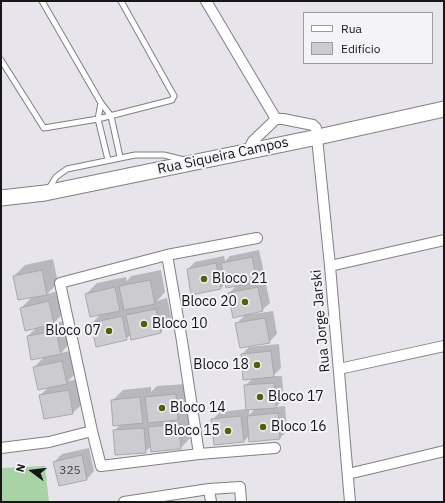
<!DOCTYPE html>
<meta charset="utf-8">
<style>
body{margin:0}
#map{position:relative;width:445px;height:503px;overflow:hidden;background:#e7e5eb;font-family:"IBM Plex Sans",sans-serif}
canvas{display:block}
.frame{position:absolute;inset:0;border:2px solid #171718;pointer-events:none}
.legend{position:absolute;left:303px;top:12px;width:130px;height:52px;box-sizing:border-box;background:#f4f3f8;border:1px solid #9c9b9e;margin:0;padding:5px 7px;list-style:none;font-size:12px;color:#171718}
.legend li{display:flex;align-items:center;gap:8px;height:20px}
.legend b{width:20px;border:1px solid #9c9b9e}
.north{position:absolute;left:12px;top:451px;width:40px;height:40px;-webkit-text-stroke:3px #f4f3f8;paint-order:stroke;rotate:285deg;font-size:11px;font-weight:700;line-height:16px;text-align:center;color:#171718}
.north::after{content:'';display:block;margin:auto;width:14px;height:18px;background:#171718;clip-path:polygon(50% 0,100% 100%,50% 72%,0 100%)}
</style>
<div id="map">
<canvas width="445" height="503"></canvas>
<div class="frame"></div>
<ul class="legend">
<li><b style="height:5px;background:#fff"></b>Rua</li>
<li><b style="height:11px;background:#cccbd0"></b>Edifício</li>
</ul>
<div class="north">N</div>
</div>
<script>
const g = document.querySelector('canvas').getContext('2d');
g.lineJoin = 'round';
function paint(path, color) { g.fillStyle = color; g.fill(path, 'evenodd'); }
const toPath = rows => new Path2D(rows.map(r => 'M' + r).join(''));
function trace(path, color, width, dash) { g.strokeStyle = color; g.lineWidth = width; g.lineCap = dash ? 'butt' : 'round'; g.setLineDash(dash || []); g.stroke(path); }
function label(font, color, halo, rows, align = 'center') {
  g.font = font + ' "IBM Plex Sans",sans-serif'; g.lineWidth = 4; g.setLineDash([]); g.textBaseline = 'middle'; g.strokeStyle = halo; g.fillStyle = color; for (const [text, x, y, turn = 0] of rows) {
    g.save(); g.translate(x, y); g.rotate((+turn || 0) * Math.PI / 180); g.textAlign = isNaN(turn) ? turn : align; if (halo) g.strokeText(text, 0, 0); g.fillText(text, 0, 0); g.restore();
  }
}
paint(toPath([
 [45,466,49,502,1,502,1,468]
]), '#a7d3a7');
paint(toPath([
 [259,250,264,273,256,282,265,280,270,303,262,310,252,313,252,314,273,311,277,334,269,342,237,323,246,314,229,293,237,285,226,283,221,288,188,269,195,262,224,256,225,261,230,256],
 [53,259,58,283,47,294,59,291,64,312,54,323,67,321,71,342,61,353,73,350,77,372,68,381,80,379,84,402,73,413,45,418,40,395,49,387,34,367,45,356,28,336,37,327,21,308,32,297,14,276,25,265],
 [161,270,165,292,157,301,167,298,172,321,161,332,131,334,126,339,92,323,101,314,86,294,97,283,126,277,127,281,131,276],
 [279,344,281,368,273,376,282,376,284,399,276,407,285,406,287,431,280,438,249,436,244,441,212,420,220,412,247,409,245,386,253,378,242,354,249,347],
 [249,409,255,409,249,415],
 [186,384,188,408,182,414,189,414,191,437,181,448,151,446,145,452,114,431,121,424,112,401,123,390,151,387,151,392,157,386],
 [89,448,94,471,87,479,54,462,62,454]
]), '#0003');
const building = toPath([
 [252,257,257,282,226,288,221,263,252,257],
 [216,263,221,289,191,295,187,269,216,263],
 [42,270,47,295,18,300,13,276,42,270],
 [150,280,155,304,124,310,119,286,150,280],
 [115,287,120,311,90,317,85,294,115,287],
 [258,287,263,311,233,318,228,293,258,287],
 [49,301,54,324,25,331,20,308,49,301],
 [156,309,161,333,131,340,126,315,156,309],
 [122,316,127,340,96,347,91,323,122,316],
 [265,318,270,343,240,348,235,323,265,318],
 [56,331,61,354,31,360,27,336,56,331],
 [271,351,274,377,243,380,241,354,271,351],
 [62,361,67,384,38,390,33,367,62,361],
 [274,383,276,408,246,410,244,385,274,383],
 [69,390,73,414,44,419,39,395,69,390],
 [176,394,178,420,148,423,145,397,176,394],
 [140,397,143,423,113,426,111,400,140,397],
 [278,413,280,439,249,442,247,416,278,413],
 [241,416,244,442,214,445,211,419,241,416],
 [179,424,181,449,151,452,148,427,179,424],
 [144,428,146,453,115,455,113,430,144,428],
 [82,455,87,480,59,486,53,462,82,455]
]);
paint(building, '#cccbd0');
trace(building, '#a9a8ad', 1);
const service = toPath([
 [42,1,101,103,111,116,120,157],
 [1,60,42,125,44,128,98,119,172,100,174,96,121,1],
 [101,103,98,119,108,160],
 [48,190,56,177,67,169,135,155,164,155,184,160]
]);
const minor = toPath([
 [206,1,276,119],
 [248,151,253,141,276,119,283,119,313,125,316,128,330,266,350,502],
 [167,255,182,341,199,454],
 [330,266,444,240],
 [339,369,444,346],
 [92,431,101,466,199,454,275,448],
 [1,448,49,442,92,431,60,283,167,255,257,238],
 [348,474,444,451],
 [209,489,211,502],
 [124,502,209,489,240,487,241,502]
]);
const secondary = toPath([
 [1,198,45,193,318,137,444,109]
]);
trace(service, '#807f83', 7);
trace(minor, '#807f83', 12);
trace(secondary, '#807f83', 17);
trace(service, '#fff', 5);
trace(minor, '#fff', 10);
trace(secondary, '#fff', 15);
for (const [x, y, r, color] of [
 [204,279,4,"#526209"],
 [245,302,4,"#526209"],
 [144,324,4,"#526209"],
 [109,331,4,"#526209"],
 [257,365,4,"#526209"],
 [260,397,4,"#526209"],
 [162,408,4,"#526209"],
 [263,427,4,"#526209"],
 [228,431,4,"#526209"]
]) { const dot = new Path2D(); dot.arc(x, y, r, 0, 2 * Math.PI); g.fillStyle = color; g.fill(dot); trace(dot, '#f4f3f8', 1.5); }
label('12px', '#444446', null, [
 ["325",70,471]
]);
label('14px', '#171718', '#f4f3f8', [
 ["Rua Siqueira Campos",223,156,-12],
 ["Rua Jorge Jarski",321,321,-95]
]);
label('14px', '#171718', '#f4f3f8', [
 ["Bloco 21",212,279],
 ["Bloco 20",237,302,"right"],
 ["Bloco 10",152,324],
 ["Bloco 07",101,331,"right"],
 ["Bloco 18",249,365,"right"],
 ["Bloco 17",268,397],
 ["Bloco 14",170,408],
 ["Bloco 16",271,427],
 ["Bloco 15",220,431,"right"]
], 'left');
</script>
